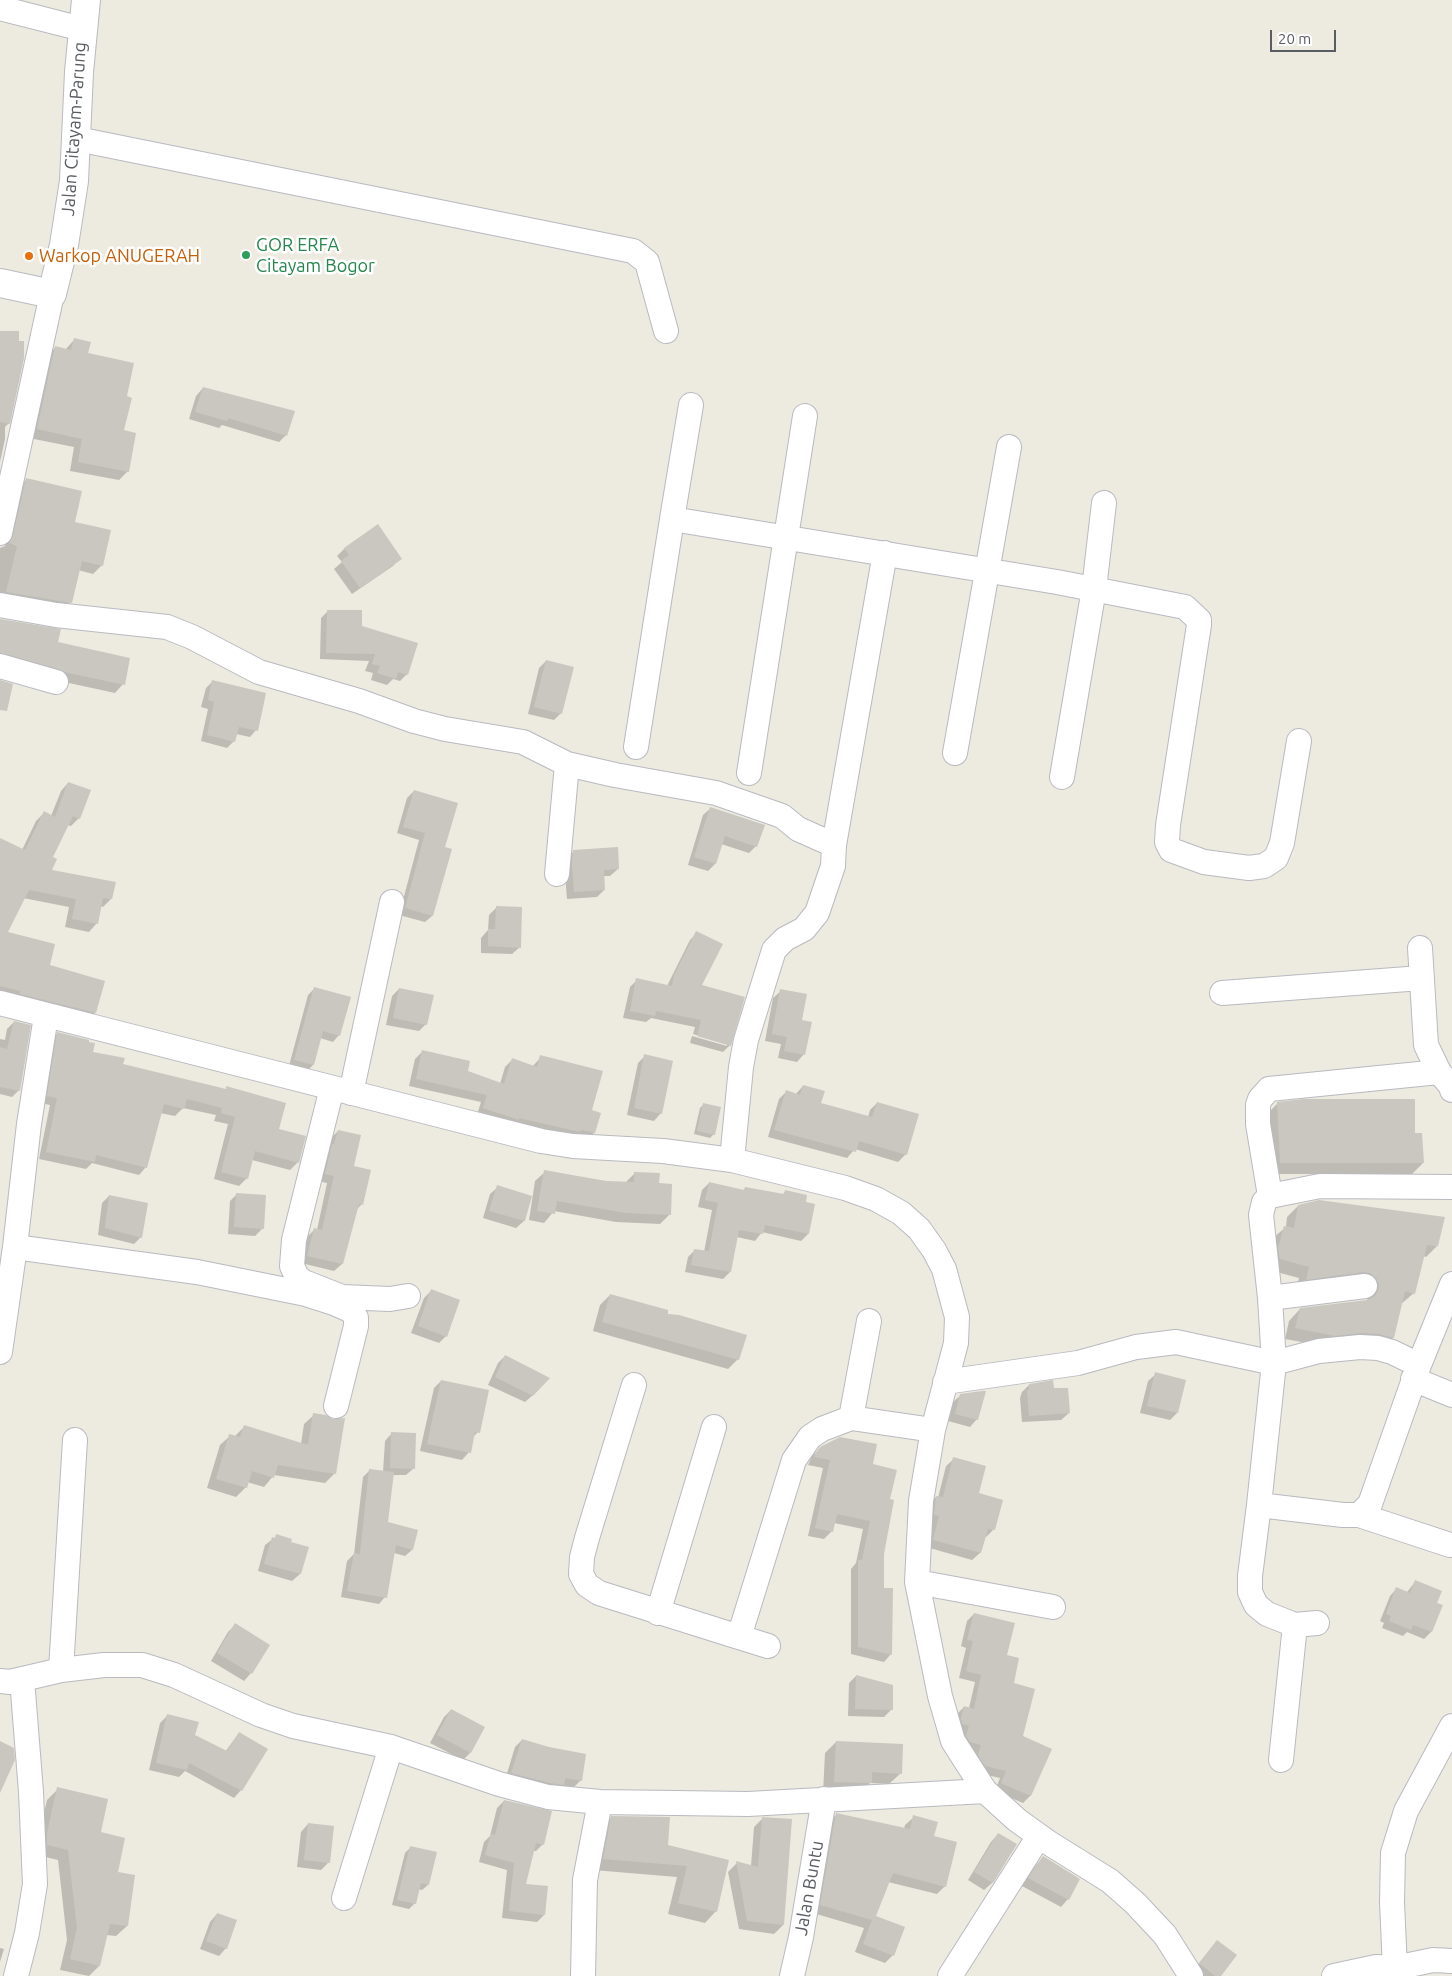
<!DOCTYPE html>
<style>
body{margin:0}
#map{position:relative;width:1452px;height:1976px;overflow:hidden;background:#edeae0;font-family:Ubuntu,sans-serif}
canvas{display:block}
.scale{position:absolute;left:1270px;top:30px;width:66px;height:22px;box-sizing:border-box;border:2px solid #595c62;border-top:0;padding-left:6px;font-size:15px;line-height:18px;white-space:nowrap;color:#595c62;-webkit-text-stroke:4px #fff;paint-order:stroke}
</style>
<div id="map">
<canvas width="1452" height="1976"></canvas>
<div class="scale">20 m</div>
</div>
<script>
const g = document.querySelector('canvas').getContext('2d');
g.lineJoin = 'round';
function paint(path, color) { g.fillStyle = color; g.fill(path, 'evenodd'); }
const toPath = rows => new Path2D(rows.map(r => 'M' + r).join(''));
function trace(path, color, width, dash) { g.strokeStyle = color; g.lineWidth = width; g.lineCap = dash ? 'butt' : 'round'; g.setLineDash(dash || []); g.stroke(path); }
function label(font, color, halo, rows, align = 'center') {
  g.font = font + ' Ubuntu,sans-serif'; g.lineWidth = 5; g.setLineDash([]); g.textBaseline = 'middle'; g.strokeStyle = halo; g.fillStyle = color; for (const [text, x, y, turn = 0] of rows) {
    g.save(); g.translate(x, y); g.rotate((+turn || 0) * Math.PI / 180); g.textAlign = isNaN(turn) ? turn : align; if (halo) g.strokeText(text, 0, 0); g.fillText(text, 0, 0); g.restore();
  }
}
paint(toPath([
 [0,332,9,423,5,427,5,439,0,462],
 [74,340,125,397,122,431,128,471,119,480,70,471,74,447,29,438,46,356,55,348,65,350],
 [203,388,286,435,279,442,222,425,219,428,189,419,196,396],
 [26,480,74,523,102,565,93,574,78,570,70,602,62,611,0,601,0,548,5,546,18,488],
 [377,526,400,558,393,566,352,594,334,569,342,562,337,556,344,549],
 [328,611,361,627,407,674,400,681,393,679,387,685,371,680,373,673,365,671,369,661,320,659,321,618],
 [0,620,56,643,123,684,115,693,55,680,0,663],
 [546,661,561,713,554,720,528,714,539,668],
 [213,681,256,730,250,737,236,734,234,741,227,748,201,741,208,709,201,707,206,688],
 [68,783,79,818,71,826,67,825,52,857,50,871,111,899,103,907,100,906,96,924,89,932,65,927,69,907,23,898,6,933,48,966,95,1013,88,1021,0,995,0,840,22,850,36,821,44,813,51,816,61,791],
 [414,791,443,848,432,916,425,922,399,915,419,840,397,833,407,798],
 [711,808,756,846,749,853,721,844,715,864,708,871,688,865,703,815],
 [574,851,618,869,610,876,603,876,604,890,597,897,567,899,565,873,566,859],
 [496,908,520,947,512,954,481,953,481,938,488,930,489,915],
 [697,933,701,986,730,1045,723,1052,690,1043,692,1036,727,1046,727,1043,693,1034,695,1027,651,1018,646,1022,623,1018,630,987,637,980,667,986,690,940],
 [314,989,339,1035,333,1042,320,1038,313,1065,307,1071,289,1066,308,995],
 [399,989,426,1024,419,1031,386,1025,392,996],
 [781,991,801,1021,804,1054,797,1062,778,1058,781,1044,765,1041,773,998],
 [14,1022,19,1090,12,1097,0,1094,0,1039,5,1040,7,1029],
 [58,1033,92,1053,122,1065,225,1090,227,1088,277,1130,298,1162,290,1170,252,1160,247,1178,239,1186,214,1179,228,1124,214,1121,216,1115,183,1108,175,1116,160,1113,146,1167,139,1175,92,1163,86,1169,39,1159,50,1105,40,1103,50,1041],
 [422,1052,466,1072,500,1084,505,1067,512,1060,533,1066,541,1057,590,1111,599,1114,594,1133,587,1140,477,1115,481,1102,409,1086,415,1059],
 [645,1056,661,1113,654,1121,627,1115,638,1063],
 [803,1086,820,1104,868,1117,870,1110,877,1103,906,1154,898,1162,855,1149,847,1158,768,1137,779,1099,786,1092,795,1095],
 [1278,1103,1414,1135,1423,1163,1412,1174,1269,1174,1267,1114],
 [703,1105,714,1134,710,1138,694,1134,700,1108],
 [338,1131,353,1167,362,1204,356,1210,342,1264,334,1271,301,1263,307,1237,314,1230,317,1230,327,1183,318,1181,331,1138],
 [545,1172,606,1182,625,1183,635,1173,658,1185,670,1214,660,1224,616,1222,554,1211,544,1223,529,1220,535,1181],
 [709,1183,743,1191,745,1188,782,1195,785,1192,804,1203,808,1234,801,1241,762,1232,755,1241,737,1237,730,1272,723,1279,685,1272,688,1257,695,1250,704,1252,712,1210,698,1207,702,1190],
 [498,1187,531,1197,524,1221,516,1228,483,1218,490,1194],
 [237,1194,262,1229,255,1236,228,1234,230,1201],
 [109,1196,141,1237,134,1244,98,1235,102,1203],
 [1298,1206,1437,1246,1426,1257,1423,1256,1414,1293,1401,1304,1393,1338,1382,1349,1324,1346,1285,1339,1289,1321,1300,1309,1367,1301,1368,1296,1296,1290,1299,1278,1269,1270,1273,1238,1286,1227,1287,1217],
 [431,1291,446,1336,439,1343,411,1333,424,1298],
 [610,1295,667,1315,738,1359,728,1369,593,1331,600,1305],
 [505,1356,533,1395,525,1402,488,1385,498,1363],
 [1156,1374,1177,1413,1170,1420,1140,1413,1148,1381],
 [441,1381,478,1432,472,1438,469,1452,462,1460,420,1451,434,1388],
 [1029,1385,1069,1413,1061,1420,1022,1422,1020,1398,1022,1392],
 [961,1395,977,1419,970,1427,948,1421,953,1402],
 [314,1415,335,1473,325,1483,274,1475,264,1487,247,1482,246,1487,236,1497,207,1488,220,1445,230,1436,234,1437,244,1427,301,1444,304,1424],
 [392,1433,414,1468,406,1475,392,1475,387,1523,412,1550,405,1556,394,1553,385,1597,379,1604,341,1597,347,1561,354,1554,363,1477,370,1470,383,1472,385,1441],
 [821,1448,871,1465,883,1554,883,1590,891,1654,884,1662,851,1654,851,1569,856,1563,863,1529,834,1523,832,1531,824,1539,808,1536,823,1468,808,1465,812,1456],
 [954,1459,993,1530,986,1537,984,1536,980,1553,972,1560,926,1547,933,1523,927,1522,929,1504,936,1497,938,1498,946,1466],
 [277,1536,290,1543,307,1548,300,1574,292,1581,258,1571,265,1545],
 [1415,1582,1436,1604,1431,1632,1424,1639,1407,1632,1403,1636,1382,1628,1384,1623,1380,1621,1390,1596,1397,1588,1407,1592],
 [974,1614,1006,1656,1021,1737,1050,1750,1030,1796,1023,1803,995,1791,1000,1778,978,1773,972,1762,974,1752,963,1749,957,1714,964,1707,969,1708,975,1682,959,1678,966,1648,961,1646,967,1621],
 [235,1625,268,1645,251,1673,244,1681,211,1661,228,1632],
 [856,1676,892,1709,884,1717,848,1716,849,1683],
 [451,1710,470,1753,463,1760,430,1743,444,1717],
 [167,1716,194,1736,225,1752,239,1733,266,1749,241,1790,234,1798,185,1771,179,1777,149,1770,160,1723],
 [522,1740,548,1749,581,1780,574,1787,561,1786,556,1791,505,1780,515,1747],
 [836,1742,901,1773,889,1784,870,1783,859,1794,823,1793,825,1753],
 [58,1789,99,1833,116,1873,127,1926,116,1936,106,1935,99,1966,89,1976,60,1970,67,1940,58,1860,37,1855,36,1845,47,1800],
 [504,1801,543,1844,536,1851,533,1851,525,1885,544,1915,537,1922,502,1918,507,1870,479,1862,484,1842,490,1836,497,1808],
 [836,1815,904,1829,905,1825,914,1817,933,1837,945,1886,937,1894,888,1882,875,1916,893,1955,885,1963,855,1952,864,1928,813,1913,828,1823],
 [612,1817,666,1846,728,1861,716,1911,705,1923,668,1914,677,1877,593,1870,601,1828],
 [763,1818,791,1820,783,1925,774,1934,739,1929,728,1872,737,1863,751,1866,754,1827],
 [308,1824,328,1863,321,1870,297,1867,301,1832],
 [998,1834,1016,1845,992,1883,984,1890,968,1880,991,1842],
 [411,1847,428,1885,422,1890,418,1889,415,1903,409,1909,392,1905,405,1853],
 [1044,1857,1079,1879,1068,1899,1061,1907,1022,1886,1036,1865],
 [217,1914,226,1948,219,1956,200,1949,210,1922],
 [1217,1941,1220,1976,1199,1976,1193,1971],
 [0,1948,4,1949,0,1962]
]), '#0003');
paint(toPath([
 [0,331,19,331,19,341,24,341,24,358,10,424,0,422],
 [74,338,91,342,88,353,134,363,127,396,132,398,124,430,136,433,129,472,78,462,82,439,37,429,55,346,71,350],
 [203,387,295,411,287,436,228,418,227,421,195,412],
 [26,478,82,491,75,522,111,530,103,566,82,561,72,603,6,592,17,546,9,543,13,536],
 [378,524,402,559,360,588,341,561,349,555,344,548],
 [327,610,362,610,362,626,418,643,408,675,398,672,396,679,377,673,380,666,372,664,375,654,326,653],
 [0,619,61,629,58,642,130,658,125,685,64,672,0,653],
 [546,660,574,667,562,714,534,707],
 [0,680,13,684,7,711,0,710],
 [212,680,266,693,258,731,239,727,235,742,207,735,214,702,208,700],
 [68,782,91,790,80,819,73,816,53,857,57,859,52,870,116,882,112,899,103,898,98,924,72,919,76,899,29,890,8,932,55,944,50,965,105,981,96,1013,20,994,20,991,0,986,0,838,25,850,44,811,55,817],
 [414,790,458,803,445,847,452,849,433,916,405,908,425,833,403,827],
 [710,807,765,825,757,847,725,836,716,864,694,857],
 [618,847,619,869,604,870,605,890,574,892,572,865,573,850],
 [496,906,522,907,521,948,488,946,488,929,495,929],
 [696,931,723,944,702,985,745,997,731,1046,697,1036,701,1020,656,1011,655,1016,630,1011,636,978,672,986,674,975],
 [314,987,351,997,340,1036,323,1031,314,1065,294,1060],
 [399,988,434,995,427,1025,393,1018],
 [780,989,807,994,802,1020,812,1022,805,1055,784,1051,787,1037,772,1034],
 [14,1021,31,1025,20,1091,0,1087,0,1047,7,1049],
 [57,1032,89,1040,89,1042,95,1043,93,1052,125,1058,123,1064,226,1089,226,1086,286,1103,279,1129,306,1136,299,1163,255,1151,248,1179,221,1172,235,1117,221,1113,222,1108,187,1099,184,1109,164,1104,147,1168,96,1155,95,1162,46,1152,57,1098,47,1096],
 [422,1050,470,1061,468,1071,504,1084,512,1058,537,1067,540,1055,603,1071,592,1110,601,1113,595,1133,581,1130,580,1132,519,1118,519,1120,483,1108,487,1095,416,1079],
 [644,1054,673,1061,662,1114,634,1108],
 [803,1085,825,1091,821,1103,872,1117,877,1102,919,1114,907,1155,859,1141,856,1152,774,1130,786,1090,800,1095],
 [1304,1099,1415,1099,1415,1133,1422,1133,1424,1163,1280,1163,1277,1102],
 [703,1103,721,1107,715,1135,697,1131],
 [338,1130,361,1135,354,1166,371,1170,363,1205,359,1204,343,1264,307,1256,314,1228,322,1230,334,1176,325,1174,332,1144,334,1144],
 [544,1170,606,1181,634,1182,634,1172,660,1173,659,1183,672,1184,671,1215,626,1213,557,1201,555,1214,537,1211],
 [709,1182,744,1190,745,1187,784,1194,785,1190,807,1195,806,1202,815,1204,809,1234,765,1225,763,1234,739,1230,731,1272,691,1265,694,1249,709,1251,718,1203,705,1200],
 [497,1185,532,1196,525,1221,489,1211],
 [236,1193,266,1195,264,1229,234,1227],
 [109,1195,148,1203,142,1238,105,1228],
 [1319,1200,1445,1217,1438,1246,1427,1245,1415,1294,1405,1291,1394,1338,1379,1334,1361,1333,1335,1336,1295,1328,1300,1308,1367,1300,1374,1297,1378,1291,1379,1285,1376,1278,1370,1273,1363,1272,1306,1280,1309,1267,1280,1259,1278,1248,1284,1226,1294,1228,1298,1205],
 [431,1289,460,1300,447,1337,418,1326],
 [610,1294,668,1310,668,1314,679,1315,747,1335,739,1360,602,1322],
 [505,1355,550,1378,533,1396,495,1377],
 [1155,1372,1186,1380,1178,1413,1147,1406],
 [441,1380,489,1390,480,1433,475,1432,471,1453,427,1444],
 [1053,1380,1054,1388,1068,1388,1070,1413,1029,1416,1027,1390,1029,1390,1029,1384],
 [982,1391,986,1391,978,1420,955,1414,960,1394],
 [313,1413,326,1415,333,1419,345,1418,336,1474,278,1465,274,1478,252,1471,247,1488,216,1479,229,1434,240,1437,244,1425,308,1445],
 [391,1432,416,1433,415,1469,390,1468],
 [840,1437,877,1444,873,1464,897,1470,890,1499,894,1500,884,1554,884,1588,893,1588,892,1655,858,1647,858,1560,862,1560,870,1521,837,1514,833,1532,815,1528,830,1460,814,1457,815,1454,820,1447],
 [953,1457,986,1466,979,1493,1003,1500,995,1530,988,1529,981,1553,933,1540,939,1516,934,1515,936,1496,943,1497],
 [369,1469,394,1472,388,1522,418,1530,413,1550,396,1545,387,1598,347,1591,354,1553,360,1554],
 [276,1534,292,1539,291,1542,309,1547,301,1574,264,1564,272,1537,275,1538],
 [1415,1580,1442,1591,1437,1603,1443,1605,1432,1632,1413,1625,1411,1630,1389,1621,1391,1616,1386,1614,1396,1587,1410,1593],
 [974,1613,1015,1623,1007,1655,1019,1658,1014,1683,1035,1689,1023,1736,1052,1749,1031,1796,1001,1783,1006,1771,985,1766,978,1755,981,1745,970,1742,966,1736,969,1726,962,1724,961,1718,964,1706,974,1709,981,1675,966,1671,973,1641,967,1640],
 [235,1623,270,1645,252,1674,217,1653],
 [856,1675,893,1685,893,1710,855,1709],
 [451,1709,485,1727,471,1753,437,1735],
 [167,1714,199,1722,195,1735,227,1751,239,1732,268,1749,242,1791,189,1763,187,1770,156,1763],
 [522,1739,549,1747,586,1754,582,1781,565,1778,564,1785,550,1783,511,1773],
 [0,1741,14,1748,15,1760,0,1793],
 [836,1741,903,1744,902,1774,872,1772,872,1783,834,1782],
 [57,1787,108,1799,101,1832,125,1838,118,1872,135,1875,128,1926,110,1924,100,1966,70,1959,77,1928,68,1850,47,1845,47,1833],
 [504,1800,552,1811,544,1845,536,1843,526,1884,548,1886,545,1915,509,1911,514,1863,485,1855,491,1834,495,1835],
 [836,1813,910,1829,913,1815,938,1822,934,1836,957,1842,946,1887,893,1873,876,1916,905,1927,894,1956,863,1944,872,1920,820,1905],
 [611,1816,670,1817,668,1845,729,1860,717,1912,678,1903,687,1866,603,1859],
 [762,1817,792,1819,784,1925,747,1921,736,1861,758,1867],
 [308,1823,334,1826,330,1863,304,1860],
 [998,1833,1017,1844,993,1883,974,1872],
 [410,1846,437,1852,429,1885,421,1883,416,1904,397,1900],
 [1043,1856,1080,1879,1069,1900,1028,1878],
 [217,1913,237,1920,227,1949,206,1941],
 [1217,1940,1237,1955,1221,1976,1215,1976,1199,1963]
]), '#c9c7bf');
const minor = toPath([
 [0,8,82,29],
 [77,139,633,251,647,262,666,331],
 [672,519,691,405],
 [0,533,52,294],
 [0,605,56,615,167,627,192,637,259,672,359,701,414,721,445,729,523,742,567,764,615,775,716,793,782,816,798,829,834,845],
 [0,666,56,682],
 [636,747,672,519,1057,582,1185,607,1199,620,1199,625,1168,825,1167,842,1171,850,1204,862,1249,868,1264,866,1276,858,1282,843,1299,741],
 [955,753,1009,447],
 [749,773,805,416],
 [1062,777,1094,589,1104,503],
 [557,874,567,764],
 [1420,948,1426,1045,1439,1072,1451,1086,1452,1090],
 [1222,993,1421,978],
 [0,1003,541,1141,573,1146,663,1151,732,1160,845,1188,876,1199,901,1213,919,1229,934,1250,944,1269,957,1317,956,1343,933,1430,921,1501,917,1582,940,1696,953,1741,985,1791,1017,1820,1049,1843,1110,1881,1135,1903,1165,1935,1191,1976],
 [332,1088,294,1240,292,1266,297,1277,304,1282,342,1297,390,1299,408,1296],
 [351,1093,392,902],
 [732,1160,741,1067,746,1040,774,950,785,939,804,929,817,913,833,866,834,845,885,553],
 [1270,1196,1258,1124,1258,1105,1260,1099,1269,1089,1439,1072],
 [15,1247,197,1272,306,1294,334,1303,352,1311,356,1318,356,1326,336,1406],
 [1270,1298,1365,1286],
 [0,1352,15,1247,29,1124,46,1016],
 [1419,1365,1452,1284],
 [1413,1379,1452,1395],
 [945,1382,1078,1363,1136,1347,1176,1342,1274,1363,1319,1351,1360,1347,1378,1348,1392,1352,1419,1365,1370,1504,1359,1515,1343,1515,1259,1505,1250,1576,1250,1592,1256,1605,1267,1614,1295,1625,1317,1623],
 [634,1385,587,1538,582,1557,581,1574,587,1585,599,1593,739,1637],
 [851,1418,869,1321],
 [1259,1505,1274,1363,1270,1298,1261,1215,1264,1202,1270,1196,1320,1186,1452,1187],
 [1359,1515,1450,1545],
 [917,1582,1053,1607],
 [658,1613,714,1427],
 [768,1646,739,1637,794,1460,810,1437,822,1429,851,1418,933,1430],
 [61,1670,75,1440],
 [0,1681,10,1682,61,1670,104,1665,142,1665,174,1675,261,1715,293,1726,391,1747,499,1784,548,1797,600,1802,748,1804,985,1791],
 [1452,1726,1406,1811,1393,1853,1392,1903,1395,1968,1433,1960,1452,1961],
 [1281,1760,1295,1625],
 [344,1898,391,1747],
 [16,1976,27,1933,35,1884,31,1792,22,1679],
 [583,1976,585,1880,600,1802],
 [792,1976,801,1937,824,1799],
 [950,1976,1039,1836],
 [1334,1976,1376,1967,1395,1968,1400,1976]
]);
const tertiary = toPath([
 [0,283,52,294,64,245,74,181,79,72,86,0]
]);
trace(minor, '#b8bac0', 26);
trace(tertiary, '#b8bac0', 30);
trace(minor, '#fff', 24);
trace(tertiary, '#fff', 28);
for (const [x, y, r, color] of [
 [246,255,5,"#2e9e5b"],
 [29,256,5,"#e8710a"]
]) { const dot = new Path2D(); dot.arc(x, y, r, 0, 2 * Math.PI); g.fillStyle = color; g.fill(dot); trace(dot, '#fff', 2); }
label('18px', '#595c62', '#fff', [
 ["Jalan Citayam-Parung",74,129,-86],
 ["Jalan Buntu",809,1888,-80]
]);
label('18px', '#27864d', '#fff', [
 ["GOR ERFA",256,245],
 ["Citayam Bogor",256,266]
], 'left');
label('18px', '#c56008', '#fff', [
 ["Warkop ANUGERAH",39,256]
], 'left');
</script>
